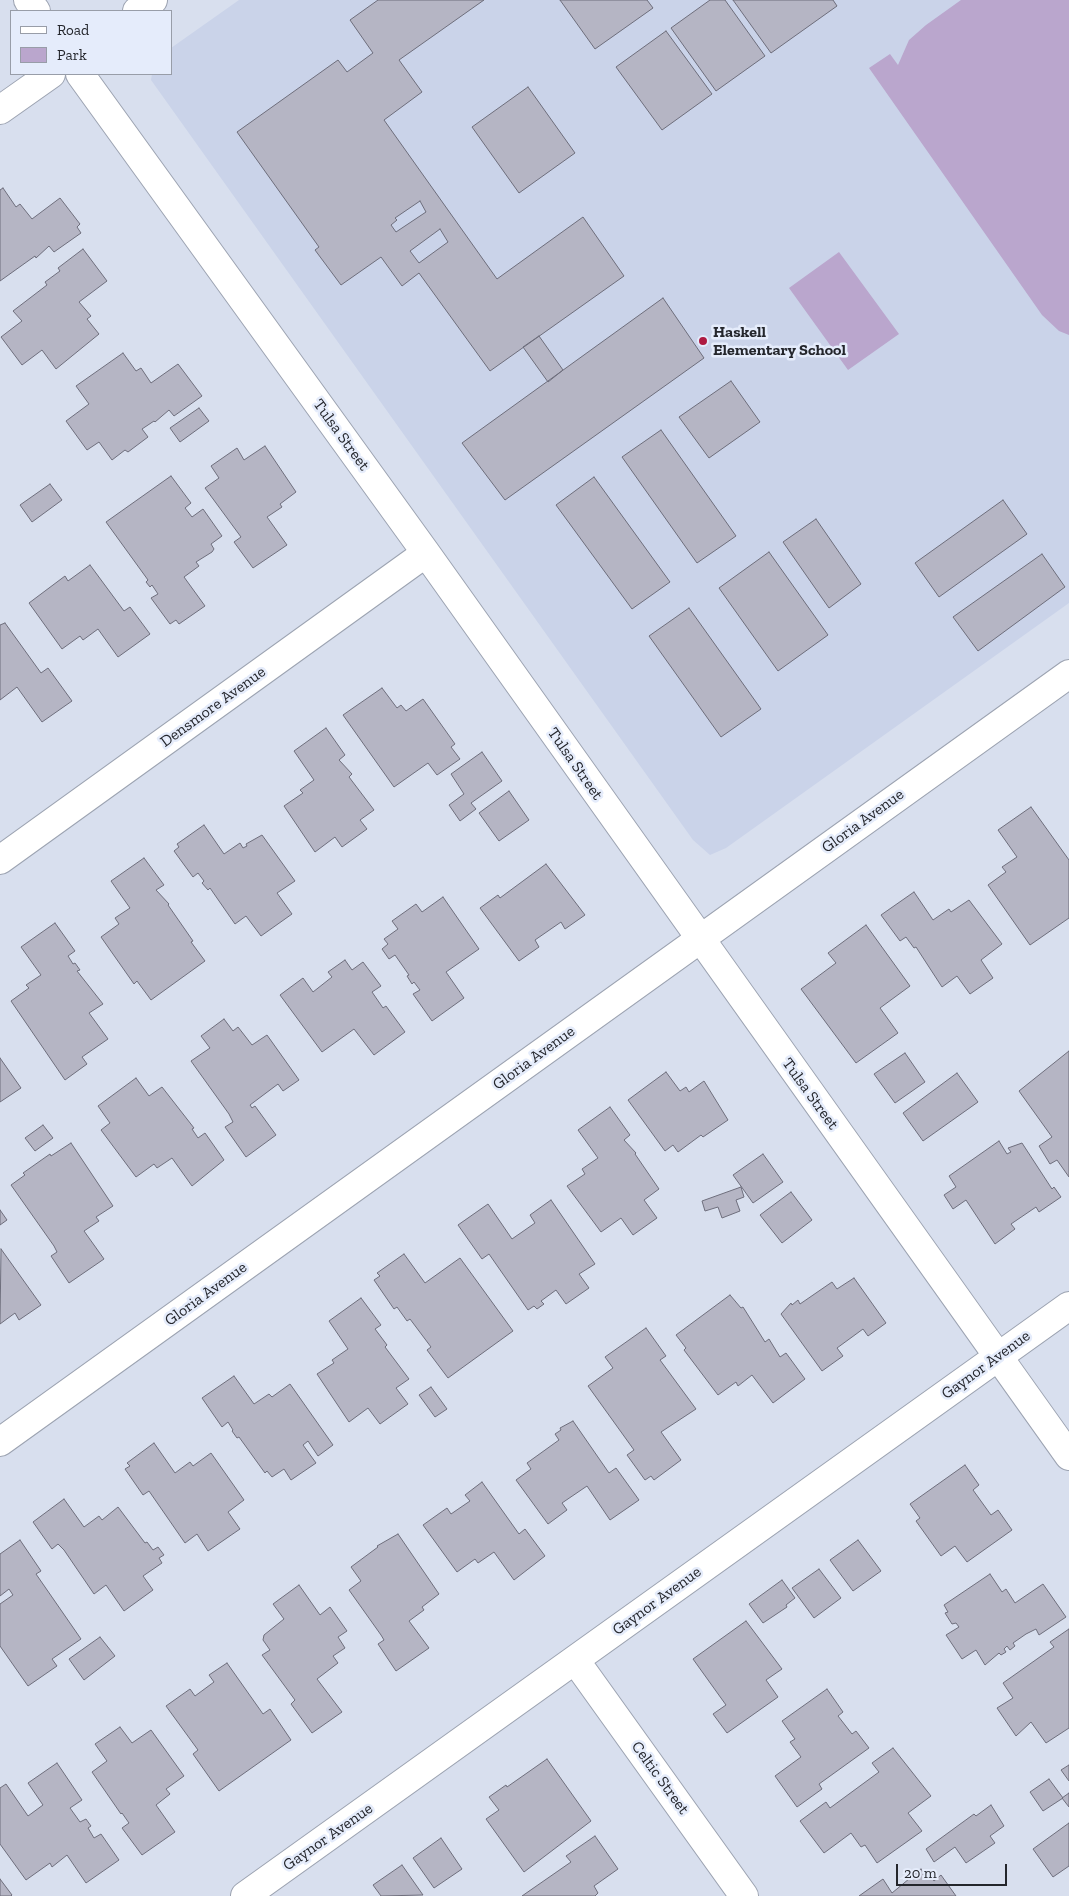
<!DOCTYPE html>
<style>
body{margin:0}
#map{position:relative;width:1069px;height:1896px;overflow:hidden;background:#d8dfee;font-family:"Zilla Slab",serif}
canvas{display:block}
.legend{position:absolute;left:10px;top:10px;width:162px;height:65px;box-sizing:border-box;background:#e5ecfb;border:1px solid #989da8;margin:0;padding:6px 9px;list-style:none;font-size:15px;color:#24262c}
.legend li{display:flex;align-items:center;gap:10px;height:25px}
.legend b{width:25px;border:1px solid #989da8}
.scale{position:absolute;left:896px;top:1864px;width:111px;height:22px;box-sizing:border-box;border:2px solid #24262c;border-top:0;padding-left:6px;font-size:15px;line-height:18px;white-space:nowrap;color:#24262c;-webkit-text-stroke:4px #e5ecfb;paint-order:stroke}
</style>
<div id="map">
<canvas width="1069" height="1896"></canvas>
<ul class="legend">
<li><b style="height:6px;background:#fff"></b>Road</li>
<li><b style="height:14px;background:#baa6cd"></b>Park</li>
</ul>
<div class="scale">20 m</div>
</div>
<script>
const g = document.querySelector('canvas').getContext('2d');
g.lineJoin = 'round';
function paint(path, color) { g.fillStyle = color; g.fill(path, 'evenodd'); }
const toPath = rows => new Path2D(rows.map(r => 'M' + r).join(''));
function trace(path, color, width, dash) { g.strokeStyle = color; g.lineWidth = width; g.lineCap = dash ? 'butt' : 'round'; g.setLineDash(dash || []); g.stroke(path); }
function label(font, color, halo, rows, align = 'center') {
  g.font = font + ' "Zilla Slab",serif'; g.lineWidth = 5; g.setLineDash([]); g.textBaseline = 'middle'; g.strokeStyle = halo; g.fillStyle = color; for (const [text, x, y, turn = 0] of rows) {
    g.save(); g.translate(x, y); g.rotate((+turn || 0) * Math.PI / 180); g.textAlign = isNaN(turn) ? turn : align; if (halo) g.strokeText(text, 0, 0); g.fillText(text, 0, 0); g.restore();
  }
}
paint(toPath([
 [239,0,1069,0,1069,603,726,848,710,855,693,840,151,80,152,74,171,74,171,48]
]), '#cad3e9');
paint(toPath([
 [961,0,1069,0,1069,335,1059,331,1042,315,869,68,890,54,898,65,909,40,926,25],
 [839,252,899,334,848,370,789,288]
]), '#baa6cd');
const building = toPath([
 [378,0,484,0,399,60,422,92,384,120,497,279,583,217,624,276,490,371,419,273,402,286,381,257,341,285,315,250,319,247,237,132,338,60,347,72,373,53,350,20,378,0],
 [420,201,426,212,396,232,391,225,397,220,395,218,420,201],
 [440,229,448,242,419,263,410,251,440,229],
 [560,0,647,0,653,8,595,49,560,0],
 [710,0,725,0,765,56,716,91,671,28,710,0],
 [733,0,833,0,837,6,771,53,733,0],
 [666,31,712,94,662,130,616,67,666,31],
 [528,87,575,153,519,193,472,127,528,87],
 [3,188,16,207,20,204,32,219,60,198,80,224,77,227,81,233,54,252,49,246,36,258,35,256,0,281,0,190,3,188],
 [83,249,107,281,79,302,91,316,87,319,99,334,56,369,42,350,22,365,1,337,22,321,13,311,47,285,45,282,60,271,58,268,83,249],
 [663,298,704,358,505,500,462,443,663,298],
 [539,336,563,370,548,382,523,347,539,336],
 [123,353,136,371,141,368,151,383,178,364,202,396,174,416,169,410,155,422,154,421,142,429,148,437,128,452,125,450,112,460,99,442,87,450,66,421,89,404,76,386,123,353],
 [731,381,760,422,709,458,679,417,731,381],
 [199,408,209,421,180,442,170,428,199,408],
 [661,430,736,536,697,563,622,457,661,430],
 [265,446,296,492,280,504,282,507,267,517,287,545,253,568,234,542,241,537,205,488,219,478,211,466,237,448,244,460,265,446],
 [171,476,191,503,185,508,192,517,203,509,222,536,211,544,214,549,212,552,196,562,199,566,184,577,205,606,179,624,176,620,170,624,151,598,158,594,152,585,150,587,146,582,148,580,106,522,171,476],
 [594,477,670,582,632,609,556,505,594,477],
 [50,484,62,500,32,522,20,505,50,484],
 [1003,500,1027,534,939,597,915,563,1003,500],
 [816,519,861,584,829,608,783,542,816,519],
 [769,552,828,635,778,671,719,588,769,552],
 [1042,554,1065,587,978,651,953,617,1042,554],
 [90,565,124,611,130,607,150,634,118,657,98,629,83,640,80,636,62,649,29,603,65,576,68,581,90,565],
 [689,608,761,709,721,737,649,636,689,608],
 [5,623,41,673,48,668,72,701,42,722,17,687,0,700,0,625,5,623],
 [382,688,397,708,401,705,406,711,423,699,455,744,451,747,460,759,437,775,428,763,394,787,343,715,382,688],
 [326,728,345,755,339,760,352,774,349,777,374,810,360,820,367,829,342,847,335,837,315,852,284,806,303,793,300,790,314,780,294,751,326,728],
 [482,752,502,781,471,803,476,809,460,821,449,805,464,794,451,774,482,752],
 [509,791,529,820,499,841,479,813,509,791],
 [1031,807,1069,860,1069,918,1030,945,988,885,1006,872,1002,867,1017,857,998,830,1031,807],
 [204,825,224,854,240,843,243,848,247,846,246,844,262,835,295,881,277,893,292,914,261,936,246,916,235,924,210,888,208,890,202,883,204,881,198,873,193,877,174,851,179,847,177,844,204,825],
 [144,858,164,885,156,890,169,904,168,905,193,941,191,942,205,961,151,1000,137,981,134,984,101,937,119,924,115,918,130,908,111,881,144,858],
 [546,864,585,915,565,929,561,922,535,940,539,947,519,961,480,908,498,895,500,898,546,864],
 [914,892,933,920,949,909,951,912,969,900,1002,944,981,960,993,978,970,994,957,976,942,987,916,947,914,948,906,937,900,941,881,915,914,892],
 [443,897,479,949,446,972,464,998,432,1021,413,994,420,990,414,982,412,984,407,976,409,975,395,955,389,959,382,949,388,944,384,939,398,929,392,921,416,904,422,912,443,897],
 [55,923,75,951,68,956,73,964,75,963,80,970,77,971,103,1004,89,1013,108,1039,82,1057,87,1064,65,1080,11,1001,29,988,26,985,41,975,21,947,55,923],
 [866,925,910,986,880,1008,898,1033,856,1063,801,989,836,963,828,953,866,925],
 [345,960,352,970,363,962,381,986,372,992,383,1008,386,1006,405,1032,374,1055,354,1029,322,1052,280,995,303,978,313,992,332,977,328,972,345,960],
 [224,1019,233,1031,238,1027,252,1045,267,1035,299,1080,283,1091,278,1084,250,1105,252,1108,255,1106,276,1135,246,1157,225,1127,233,1122,229,1114,191,1061,210,1048,201,1036,224,1019],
 [1069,1051,1069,1177,1057,1160,1050,1164,1039,1146,1052,1137,1019,1091,1069,1051],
 [905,1053,925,1082,895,1103,874,1074,905,1053],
 [0,1058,21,1088,0,1102,0,1058],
 [666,1072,680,1091,686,1087,689,1092,704,1081,728,1120,703,1137,701,1135,678,1152,673,1145,665,1151,628,1100,666,1072],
 [957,1073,978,1102,923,1141,903,1113,957,1073],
 [136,1078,149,1096,162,1087,194,1128,192,1129,198,1138,205,1133,224,1160,192,1186,172,1158,157,1168,154,1164,136,1177,101,1130,110,1123,98,1106,136,1078],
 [610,1107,630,1135,624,1140,636,1153,635,1154,659,1189,644,1200,657,1218,633,1235,621,1218,601,1232,567,1186,585,1174,582,1169,598,1158,578,1130,610,1107],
 [43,1125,53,1138,35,1151,25,1138,43,1125],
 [999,1141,1007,1154,1011,1152,1008,1148,1022,1143,1052,1189,1054,1187,1061,1197,1039,1212,1036,1207,1011,1224,1015,1229,995,1244,966,1200,953,1209,944,1195,956,1187,949,1176,999,1141],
 [71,1143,113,1206,96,1217,99,1221,84,1231,104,1259,69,1283,51,1256,57,1252,54,1246,11,1185,25,1175,23,1173,50,1154,51,1156,71,1143],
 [763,1154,783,1182,753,1203,733,1175,763,1154],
 [741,1187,744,1197,736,1200,740,1211,722,1218,718,1207,705,1211,702,1201,741,1187],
 [791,1192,812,1220,782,1243,760,1215,791,1192],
 [551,1200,595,1264,579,1274,589,1288,566,1304,556,1290,541,1301,544,1304,537,1309,534,1306,528,1310,489,1254,482,1259,458,1225,488,1204,512,1239,535,1223,530,1215,551,1200],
 [0,1210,7,1220,0,1225,0,1210],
 [1,1249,41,1305,19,1320,15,1313,0,1324,1,1249],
 [404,1254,425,1283,460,1258,513,1331,448,1378,427,1350,431,1347,410,1319,407,1321,397,1307,394,1309,374,1280,380,1276,377,1273,404,1254],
 [854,1278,886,1323,868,1336,863,1329,837,1348,843,1356,822,1371,781,1314,791,1303,792,1305,798,1300,800,1304,832,1282,837,1289,854,1278],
 [730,1295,741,1308,743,1307,765,1342,769,1339,780,1357,786,1353,805,1379,773,1403,752,1375,738,1386,736,1382,718,1395,684,1350,686,1348,676,1335,730,1295],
 [361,1298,381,1325,375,1329,387,1345,385,1347,409,1379,396,1388,408,1404,380,1424,368,1408,349,1422,317,1374,334,1363,332,1360,348,1349,329,1321,361,1298],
 [646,1328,666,1356,660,1360,696,1409,661,1432,681,1460,654,1480,651,1476,645,1480,627,1455,634,1450,588,1386,613,1368,605,1357,646,1328],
 [234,1376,254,1404,269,1394,272,1397,290,1384,333,1445,318,1456,308,1441,303,1445,316,1463,291,1480,284,1469,272,1477,267,1471,265,1473,239,1437,237,1438,232,1431,233,1430,228,1422,222,1427,202,1398,234,1376],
 [431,1387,447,1409,435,1417,419,1395,431,1387],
 [573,1421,609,1473,616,1468,639,1500,610,1520,587,1486,562,1503,567,1510,548,1524,516,1480,531,1469,527,1463,559,1440,555,1434,561,1430,560,1428,573,1421],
 [154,1443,175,1473,190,1462,193,1466,211,1453,244,1500,228,1512,240,1529,208,1551,197,1534,185,1543,149,1491,143,1495,125,1469,130,1466,127,1463,154,1443],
 [965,1465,979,1485,973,1490,991,1515,998,1510,1012,1530,967,1562,955,1546,941,1556,916,1521,920,1518,910,1504,965,1465],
 [482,1482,519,1534,525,1529,545,1556,514,1580,494,1552,478,1563,475,1559,457,1572,423,1525,447,1508,451,1514,470,1501,465,1495,482,1482],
 [64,1499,84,1527,99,1516,102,1520,118,1507,145,1543,147,1542,153,1550,158,1547,164,1555,159,1558,162,1563,143,1576,153,1590,124,1611,106,1585,94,1594,64,1550,58,1544,52,1549,33,1522,64,1499],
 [398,1534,439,1594,422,1607,424,1610,409,1621,429,1648,396,1671,378,1644,384,1640,381,1635,349,1590,361,1581,351,1567,378,1547,377,1546,398,1534],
 [20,1540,41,1571,36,1574,81,1639,52,1659,57,1666,28,1686,0,1646,0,1604,13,1595,9,1589,0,1596,0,1554,20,1540],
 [858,1540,881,1571,853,1591,830,1560,858,1540],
 [819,1569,841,1598,814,1618,792,1588,819,1569],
 [990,1574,1002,1592,1006,1589,1015,1603,1043,1584,1066,1617,1039,1635,1036,1629,1026,1634,1013,1643,1015,1646,1010,1650,1007,1646,1004,1649,1006,1652,1001,1655,999,1653,985,1665,976,1650,962,1659,946,1635,959,1627,956,1623,952,1624,945,1613,948,1612,944,1605,990,1574],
 [782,1580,795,1598,786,1605,787,1607,763,1623,749,1604,782,1580],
 [299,1585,320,1615,330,1607,347,1631,338,1637,345,1648,333,1656,338,1663,317,1679,342,1712,312,1733,291,1704,295,1700,262,1655,270,1650,263,1640,264,1635,284,1619,273,1604,299,1585],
 [746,1621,782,1669,766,1680,778,1697,727,1733,713,1714,726,1705,693,1659,746,1621],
 [1069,1629,1069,1728,1046,1743,1031,1722,1016,1736,997,1708,1013,1698,1003,1683,1054,1647,1050,1642,1069,1629],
 [100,1637,115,1656,84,1680,69,1659,100,1637],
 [227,1663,263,1714,270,1709,291,1740,219,1791,193,1754,198,1750,166,1706,190,1689,195,1696,214,1682,209,1675,227,1663],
 [827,1689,843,1712,838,1716,852,1734,856,1731,869,1748,819,1784,822,1789,797,1807,775,1776,801,1757,790,1742,795,1739,782,1721,827,1689],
 [120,1727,132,1743,151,1730,184,1776,166,1789,170,1794,156,1805,175,1832,142,1855,122,1828,129,1823,122,1813,121,1814,92,1772,107,1761,95,1744,120,1727],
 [893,1748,931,1796,908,1813,922,1831,877,1863,865,1845,861,1847,851,1833,824,1853,800,1821,826,1802,830,1808,879,1772,872,1763,893,1748],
 [547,1759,591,1821,524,1872,486,1819,499,1810,489,1797,506,1785,507,1787,547,1759],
 [57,1763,82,1800,70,1808,80,1822,86,1819,91,1826,88,1828,94,1838,101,1834,119,1860,86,1883,67,1855,52,1867,50,1863,26,1880,0,1844,0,1788,6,1784,28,1816,43,1805,28,1783,57,1763],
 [1069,1765,1069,1781,1061,1770,1069,1765],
 [1049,1779,1063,1798,1043,1811,1030,1792,1049,1779],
 [1069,1793,1069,1807,1062,1798,1069,1793],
 [991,1805,1004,1826,990,1836,995,1843,966,1863,955,1847,934,1862,926,1849,974,1814,976,1816,991,1805],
 [1069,1823,1069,1866,1053,1877,1033,1849,1069,1823],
 [595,1836,618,1869,594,1886,598,1893,595,1896,522,1896,571,1862,566,1856,595,1836],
 [441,1838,462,1869,434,1888,413,1858,441,1838],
 [402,1865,423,1895,381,1896,373,1885,402,1865],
 [921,1869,924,1873,926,1871,934,1881,941,1875,956,1896,859,1896,883,1879,892,1893,921,1869],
 [0,1879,12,1895,11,1896,0,1896,0,1879]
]);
paint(building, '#b5b5c4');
trace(building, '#6e6e7c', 1);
const minor = toPath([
 [28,0,36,11],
 [137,11,153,0],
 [80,74,426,553,1069,1456],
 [0,110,51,74],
 [0,860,426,553],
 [0,1442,1069,674],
 [575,1660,744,1896],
 [245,1896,1069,1306]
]);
trace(minor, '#9ca3b1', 30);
trace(minor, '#fff', 28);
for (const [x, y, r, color] of [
 [703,341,5,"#ae1a41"]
]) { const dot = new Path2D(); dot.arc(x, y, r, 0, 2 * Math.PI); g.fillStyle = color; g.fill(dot); trace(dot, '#e5ecfb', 2); }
label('bold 16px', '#24262c', '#e5ecfb', [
 ["Haskell",713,332],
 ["Elementary School",713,350]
], 'left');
label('16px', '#24262c', '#e5ecfb', [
 ["Tulsa Street",341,435,54],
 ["Densmore Avenue",213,707,-36],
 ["Tulsa Street",575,764,55],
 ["Gloria Avenue",863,821,-36],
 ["Gloria Avenue",534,1058,-36],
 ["Tulsa Street",810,1094,54],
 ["Gloria Avenue",206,1294,-36],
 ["Gaynor Avenue",986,1365,-36],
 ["Gaynor Avenue",657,1601,-36],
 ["Celtic Street",660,1778,54],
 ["Gaynor Avenue",328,1837,-35]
]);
</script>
